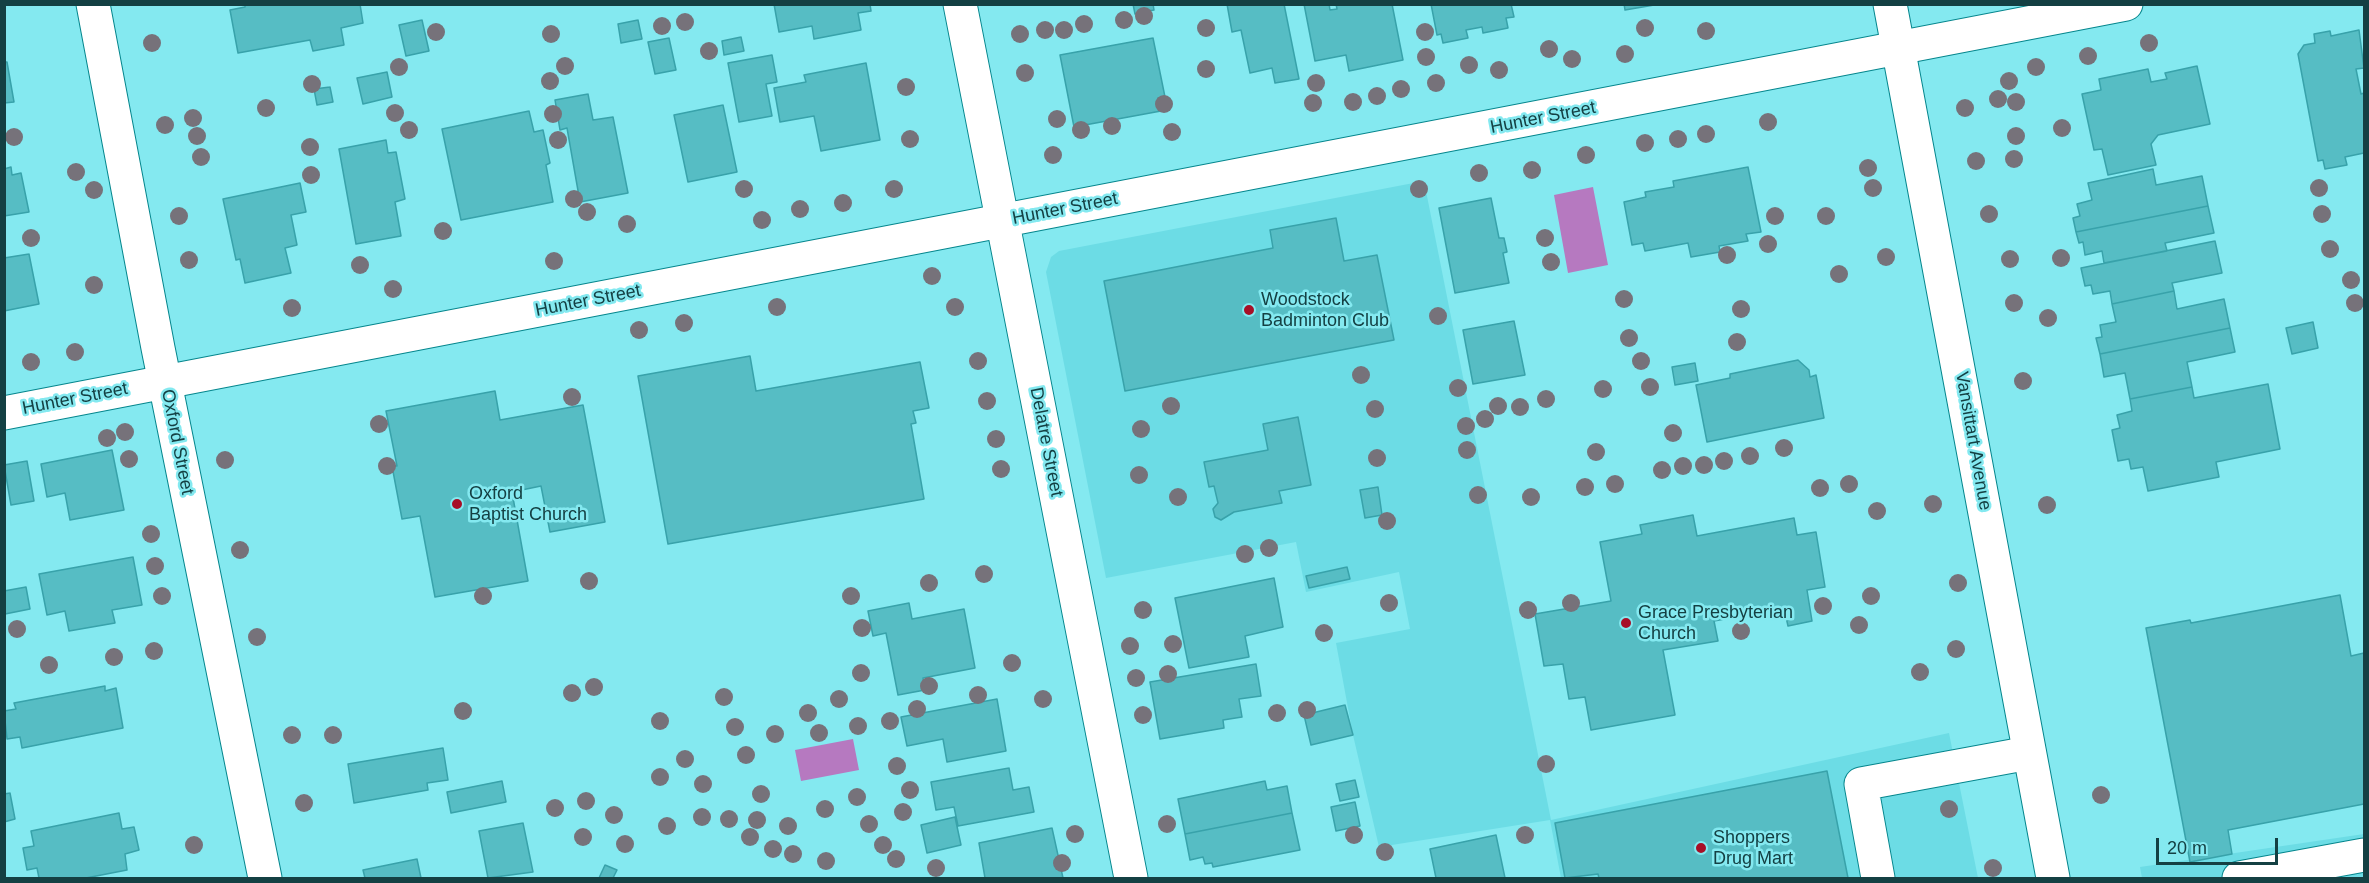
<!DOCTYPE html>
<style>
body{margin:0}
#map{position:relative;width:2369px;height:883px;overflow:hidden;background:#84e9f0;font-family:Helvetica,sans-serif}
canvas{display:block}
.frame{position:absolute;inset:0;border:6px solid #144043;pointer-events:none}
.scale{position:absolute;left:2156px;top:838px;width:122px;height:27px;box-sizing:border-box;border:3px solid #144043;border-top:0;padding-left:8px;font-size:18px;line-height:21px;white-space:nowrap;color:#144043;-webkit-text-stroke:4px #84e9f0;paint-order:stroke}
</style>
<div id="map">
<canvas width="2369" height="883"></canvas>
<div class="frame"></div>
<div class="scale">20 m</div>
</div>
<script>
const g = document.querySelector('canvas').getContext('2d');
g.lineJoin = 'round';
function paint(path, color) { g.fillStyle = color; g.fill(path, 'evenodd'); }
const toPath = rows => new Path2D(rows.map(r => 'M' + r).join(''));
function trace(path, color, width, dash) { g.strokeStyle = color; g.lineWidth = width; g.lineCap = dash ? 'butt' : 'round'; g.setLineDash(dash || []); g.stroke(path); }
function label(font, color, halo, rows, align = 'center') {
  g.font = font + ' Helvetica,sans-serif'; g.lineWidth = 5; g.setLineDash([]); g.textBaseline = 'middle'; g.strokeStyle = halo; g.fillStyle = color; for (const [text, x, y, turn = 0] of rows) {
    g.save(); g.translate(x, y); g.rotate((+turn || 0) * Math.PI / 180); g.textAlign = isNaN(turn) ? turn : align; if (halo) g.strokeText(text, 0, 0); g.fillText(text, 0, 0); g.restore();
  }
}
paint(toPath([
 [1424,181,1551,820,1949,733,1978,878,1561,878,1550,820,1379,847,1353,735,1336,643,1410,629,1399,572,1306,592,1296,542,1106,578,1046,272,1051,257,1059,251],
 [2364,834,2364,878,2142,878,2140,867]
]), '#6cdce5');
paint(toPath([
 [1593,187,1608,265,1568,273,1554,195],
 [853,739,859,770,801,781,795,750]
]), '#b679c0');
const building = toPath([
 [245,4,360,4,363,23,341,28,344,45,313,51,310,40,238,53,230,10,245,7,245,4],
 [774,4,870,4,871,11,858,13,861,30,814,39,812,26,779,32,774,4],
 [1133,4,1153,4,1154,10,1135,14,1133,4],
 [1227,4,1284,4,1299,79,1275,83,1272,68,1250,73,1241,30,1232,32,1227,4],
 [1304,4,1329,4,1330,10,1337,9,1336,4,1392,4,1403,60,1349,71,1346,55,1315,61,1304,4],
 [1431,4,1511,4,1514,17,1506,18,1508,28,1483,33,1482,27,1466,30,1468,38,1443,43,1441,34,1437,35,1431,4],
 [1624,4,1660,4,1625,10,1624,4],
 [422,20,429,51,406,56,399,25,422,20],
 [638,20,642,39,621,43,618,24,638,20],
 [2359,30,2364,68,2356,69,2361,94,2364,93,2364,153,2345,157,2347,165,2325,169,2323,160,2318,161,2298,54,2304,45,2315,43,2314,34,2330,31,2331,36,2359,30],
 [741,37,744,51,724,55,722,41,741,37],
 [669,38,676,70,655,74,648,42,669,38],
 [1153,38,1165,97,1158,98,1161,111,1074,127,1060,55,1153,38],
 [772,55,777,82,766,84,772,116,739,122,728,63,772,55],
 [4,62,7,62,14,102,4,103,4,62],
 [866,63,880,140,821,151,814,116,780,122,774,88,806,82,804,75,866,63],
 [2197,66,2210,124,2158,135,2151,144,2156,165,2108,175,2102,149,2094,150,2082,94,2101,90,2099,79,2148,69,2151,82,2167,79,2165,73,2197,66],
 [387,72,392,97,363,104,357,78,387,72],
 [330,87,333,102,317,105,314,89,330,87],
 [588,94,593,120,613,117,628,193,580,202,567,128,560,130,555,100,588,94],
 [723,105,737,172,688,182,674,115,723,105],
 [529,111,534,132,543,130,550,163,546,165,553,202,461,220,442,129,529,111],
 [386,140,388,153,396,152,405,199,395,202,401,236,356,244,339,149,386,140],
 [11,167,12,175,21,173,29,212,4,216,4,169,11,167],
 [1748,167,1761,232,1746,234,1748,241,1719,246,1720,252,1691,257,1688,243,1645,251,1643,243,1632,245,1624,202,1646,197,1645,192,1674,187,1673,181,1748,167],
 [2153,169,2156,185,2202,176,2208,206,2076,232,2073,218,2080,216,2077,204,2092,200,2088,183,2153,169],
 [300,183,306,212,291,215,297,245,285,248,291,273,245,283,240,259,236,260,223,199,300,183],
 [1491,198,1499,238,1504,238,1507,252,1503,253,1509,283,1455,293,1439,208,1491,198],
 [2208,206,2214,233,2165,243,2167,251,2104,263,2102,251,2085,255,2083,242,2079,243,2076,232,2208,206],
 [1336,218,1344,261,1377,255,1394,340,1125,391,1104,281,1273,248,1270,230,1336,218],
 [2215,241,2222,273,2172,283,2174,291,2112,304,2110,291,2093,294,2091,285,2085,286,2081,268,2215,241],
 [29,254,39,304,4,311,4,258,29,254],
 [2174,291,2177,309,2224,299,2230,328,2100,354,2096,338,2102,337,2100,325,2116,322,2112,304,2174,291],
 [1514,321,1525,375,1473,384,1463,330,1514,321],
 [2313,322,2318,348,2292,354,2286,328,2313,322],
 [2230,328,2235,352,2187,362,2192,387,2130,399,2125,373,2104,377,2100,354,2230,328],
 [750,356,756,391,920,362,929,408,913,411,916,423,911,424,924,499,668,544,638,376,750,356],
 [1798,360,1809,370,1810,377,1816,375,1824,418,1707,442,1696,385,1730,378,1730,374,1798,360],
 [1695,363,1698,381,1675,385,1672,367,1695,363],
 [2268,384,2280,449,2216,462,2219,477,2148,491,2143,467,2131,469,2129,459,2118,461,2112,430,2120,428,2117,415,2132,411,2130,399,2192,387,2194,398,2268,384],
 [495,391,500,420,583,405,605,522,550,532,541,486,512,492,528,581,435,597,420,516,402,519,392,466,397,466,386,411,495,391],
 [1298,417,1311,485,1279,491,1282,503,1234,512,1221,520,1215,517,1213,509,1218,503,1214,486,1209,487,1204,462,1268,450,1263,424,1298,417],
 [112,450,124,510,70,520,65,493,47,497,41,464,112,450],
 [27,461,34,501,11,505,4,465,27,461],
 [1378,487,1382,515,1365,518,1360,490,1378,487],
 [1693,515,1697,536,1794,518,1797,535,1816,532,1825,587,1807,590,1812,621,1788,626,1784,608,1714,621,1718,641,1663,650,1675,715,1591,730,1585,697,1569,699,1563,664,1544,666,1535,614,1611,601,1600,542,1642,534,1640,525,1693,515],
 [133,557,142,605,112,610,115,623,69,631,65,611,47,615,39,574,133,557],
 [1347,567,1350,579,1309,588,1306,576,1347,567],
 [1274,578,1283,627,1245,636,1249,657,1189,668,1175,598,1274,578],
 [26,587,30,609,5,614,4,591,26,587],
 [2340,595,2351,656,2364,653,2364,804,2228,830,2232,854,2190,862,2146,628,2190,620,2191,623,2340,595],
 [909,603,912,619,964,609,975,668,923,678,925,690,898,695,886,633,873,636,868,611,909,603],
 [1256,664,1261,696,1239,699,1242,717,1223,720,1224,728,1160,739,1150,682,1256,664],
 [105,686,105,691,116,688,123,728,22,748,20,737,7,739,4,711,16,709,14,703,105,686],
 [997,699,1006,751,947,762,943,739,907,746,901,717,997,699],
 [1345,705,1353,735,1311,745,1304,715,1345,705],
 [443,748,448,780,427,783,428,790,354,803,348,764,443,748],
 [1009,768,1013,790,1029,787,1034,812,958,826,954,807,936,810,931,782,1009,768],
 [1827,771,1848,878,1599,878,1598,874,1565,878,1555,823,1827,771],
 [1355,780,1359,797,1340,801,1336,784,1355,780],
 [502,781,506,802,451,813,447,792,502,781],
 [1265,781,1267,790,1287,786,1292,813,1185,834,1178,799,1265,781],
 [10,793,15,819,4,822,4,794,10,793],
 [1355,802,1360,826,1336,831,1331,807,1355,802],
 [119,813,122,829,134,827,139,850,125,854,127,870,86,878,39,878,37,868,27,870,23,848,34,846,31,831,119,813],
 [1292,813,1300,850,1213,867,1212,863,1205,864,1203,857,1190,860,1185,834,1292,813],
 [955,817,961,845,927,853,921,825,955,817],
 [523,823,533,872,488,878,479,831,523,823],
 [1052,828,1063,878,985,878,979,843,1052,828],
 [1496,835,1505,878,1436,878,1430,849,1496,835],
 [417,859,421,878,365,878,363,870,417,859],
 [605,865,617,870,613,878,599,878,605,865]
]);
paint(building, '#56bdc4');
trace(building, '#38a2aa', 1.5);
const minor = toPath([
 [960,4,1131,878],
 [4,413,2126,4],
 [1878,878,1861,784,2029,753],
 [2239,878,2364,855]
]);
const major = toPath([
 [93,4,158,348,265,878],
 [1890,4,2053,878]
]);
trace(minor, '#05868d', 35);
trace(major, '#05868d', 35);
trace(minor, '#fff', 33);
trace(major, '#fff', 33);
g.fillStyle = '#76727a';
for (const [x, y] of [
 [1144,16],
 [1124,20],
 [685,22],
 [1084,24],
 [662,26],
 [1206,28],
 [1645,28],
 [1045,30],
 [1064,30],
 [1706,31],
 [436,32],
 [1425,32],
 [551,34],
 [1020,34],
 [152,43],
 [2149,43],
 [1549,49],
 [709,51],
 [1625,54],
 [2088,56],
 [1426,57],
 [1572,59],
 [1469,65],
 [565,66],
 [399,67],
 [2036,67],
 [1206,69],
 [1499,70],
 [1025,73],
 [550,81],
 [2009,81],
 [1316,83],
 [1436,83],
 [312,84],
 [906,87],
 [1401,89],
 [1377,96],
 [1998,99],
 [1353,102],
 [2016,102],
 [1313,103],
 [1164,104],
 [266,108],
 [1965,108],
 [395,113],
 [553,114],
 [193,118],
 [1057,119],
 [1768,122],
 [165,125],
 [1112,126],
 [2062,128],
 [409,130],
 [1081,130],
 [1172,132],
 [1706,134],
 [197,136],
 [2016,136],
 [14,137],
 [910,139],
 [1678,139],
 [558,140],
 [1645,143],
 [310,147],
 [1053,155],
 [1586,155],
 [201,157],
 [2014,159],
 [1976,161],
 [1868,168],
 [1532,170],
 [76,172],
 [1479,173],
 [311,175],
 [1873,188],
 [2319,188],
 [744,189],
 [894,189],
 [1419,189],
 [94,190],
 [574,199],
 [843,203],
 [800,209],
 [587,212],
 [1989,214],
 [2322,214],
 [179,216],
 [1775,216],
 [1826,216],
 [762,220],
 [627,224],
 [443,231],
 [31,238],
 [1545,238],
 [1768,244],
 [2330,249],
 [1727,255],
 [1886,257],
 [2061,258],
 [2010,259],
 [189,260],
 [554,261],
 [1551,262],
 [360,265],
 [1839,274],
 [932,276],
 [2351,280],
 [94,285],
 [393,289],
 [1624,299],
 [2014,303],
 [2355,303],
 [777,307],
 [955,307],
 [292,308],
 [1741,309],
 [1438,316],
 [2048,318],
 [684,323],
 [639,330],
 [1629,338],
 [1737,342],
 [75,352],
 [978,361],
 [1641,361],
 [31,362],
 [1361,375],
 [2023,381],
 [1650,387],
 [1458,388],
 [1603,389],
 [572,397],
 [1546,399],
 [987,401],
 [1171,406],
 [1498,406],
 [1520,407],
 [1375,409],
 [1485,419],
 [379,424],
 [1466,426],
 [1141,429],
 [125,432],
 [1673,433],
 [107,438],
 [996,439],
 [1784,448],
 [1467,450],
 [1596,452],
 [1750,456],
 [1377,458],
 [129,459],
 [225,460],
 [1724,461],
 [1704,465],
 [387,466],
 [1683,466],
 [1001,469],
 [1662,470],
 [1139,475],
 [1615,484],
 [1849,484],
 [1585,487],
 [1820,488],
 [1478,495],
 [1178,497],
 [1531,497],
 [1933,504],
 [2047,505],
 [1877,511],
 [1387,521],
 [151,534],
 [1269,548],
 [240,550],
 [1245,554],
 [155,566],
 [984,574],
 [589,581],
 [929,583],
 [1958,583],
 [162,596],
 [483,596],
 [851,596],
 [1871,596],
 [1389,603],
 [1571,603],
 [1823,606],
 [1143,610],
 [1528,610],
 [1859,625],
 [862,628],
 [17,629],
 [1741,631],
 [1324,633],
 [257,637],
 [1173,644],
 [1130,646],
 [1956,649],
 [154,651],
 [114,657],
 [1012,663],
 [49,665],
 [1920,672],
 [861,673],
 [1168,674],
 [1136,678],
 [929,686],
 [594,687],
 [572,693],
 [978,695],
 [724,697],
 [839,699],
 [1043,699],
 [917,709],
 [1307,710],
 [463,711],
 [808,713],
 [1277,713],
 [1143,715],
 [660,721],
 [890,721],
 [858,726],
 [735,727],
 [819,733],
 [775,734],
 [292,735],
 [333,735],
 [746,755],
 [685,759],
 [1546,764],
 [897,766],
 [660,777],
 [703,784],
 [910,790],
 [761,794],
 [2101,795],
 [857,797],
 [586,801],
 [304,803],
 [555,808],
 [825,809],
 [1949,809],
 [903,812],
 [614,815],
 [702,817],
 [729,819],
 [757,820],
 [869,824],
 [1167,824],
 [667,826],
 [788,826],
 [1075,834],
 [1354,835],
 [1525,835],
 [583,837],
 [750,837],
 [625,844],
 [194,845],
 [883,845],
 [773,849],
 [1385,852],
 [793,854],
 [896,859],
 [826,861],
 [1062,863],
 [936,868],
 [1993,868]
]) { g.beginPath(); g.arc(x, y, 9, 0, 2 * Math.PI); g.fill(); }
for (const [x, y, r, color] of [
 [1249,310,6,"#a70f27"],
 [457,504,6,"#a70f27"],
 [1626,623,6,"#a70f27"],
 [1701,848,6,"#a70f27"]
]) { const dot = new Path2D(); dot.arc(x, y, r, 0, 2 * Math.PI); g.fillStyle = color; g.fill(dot); trace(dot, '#84e9f0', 2); }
label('18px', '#144043', '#84e9f0', [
 ["Hunter Street",1543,118,-11],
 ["Hunter Street",1065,209,-11],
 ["Hunter Street",588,301,-11],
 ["Hunter Street",75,399,-11],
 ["Vansittart Avenue",1973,441,80],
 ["Oxford Street",177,442,79],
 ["Delatre Street",1046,442,79]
]);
label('18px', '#144043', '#84e9f0', [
 ["Woodstock",1261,300],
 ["Badminton Club",1261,321],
 ["Oxford",469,494],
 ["Baptist Church",469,515],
 ["Grace Presbyterian",1638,613],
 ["Church",1638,634],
 ["Shoppers",1713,838],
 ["Drug Mart",1713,859]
], 'left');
</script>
